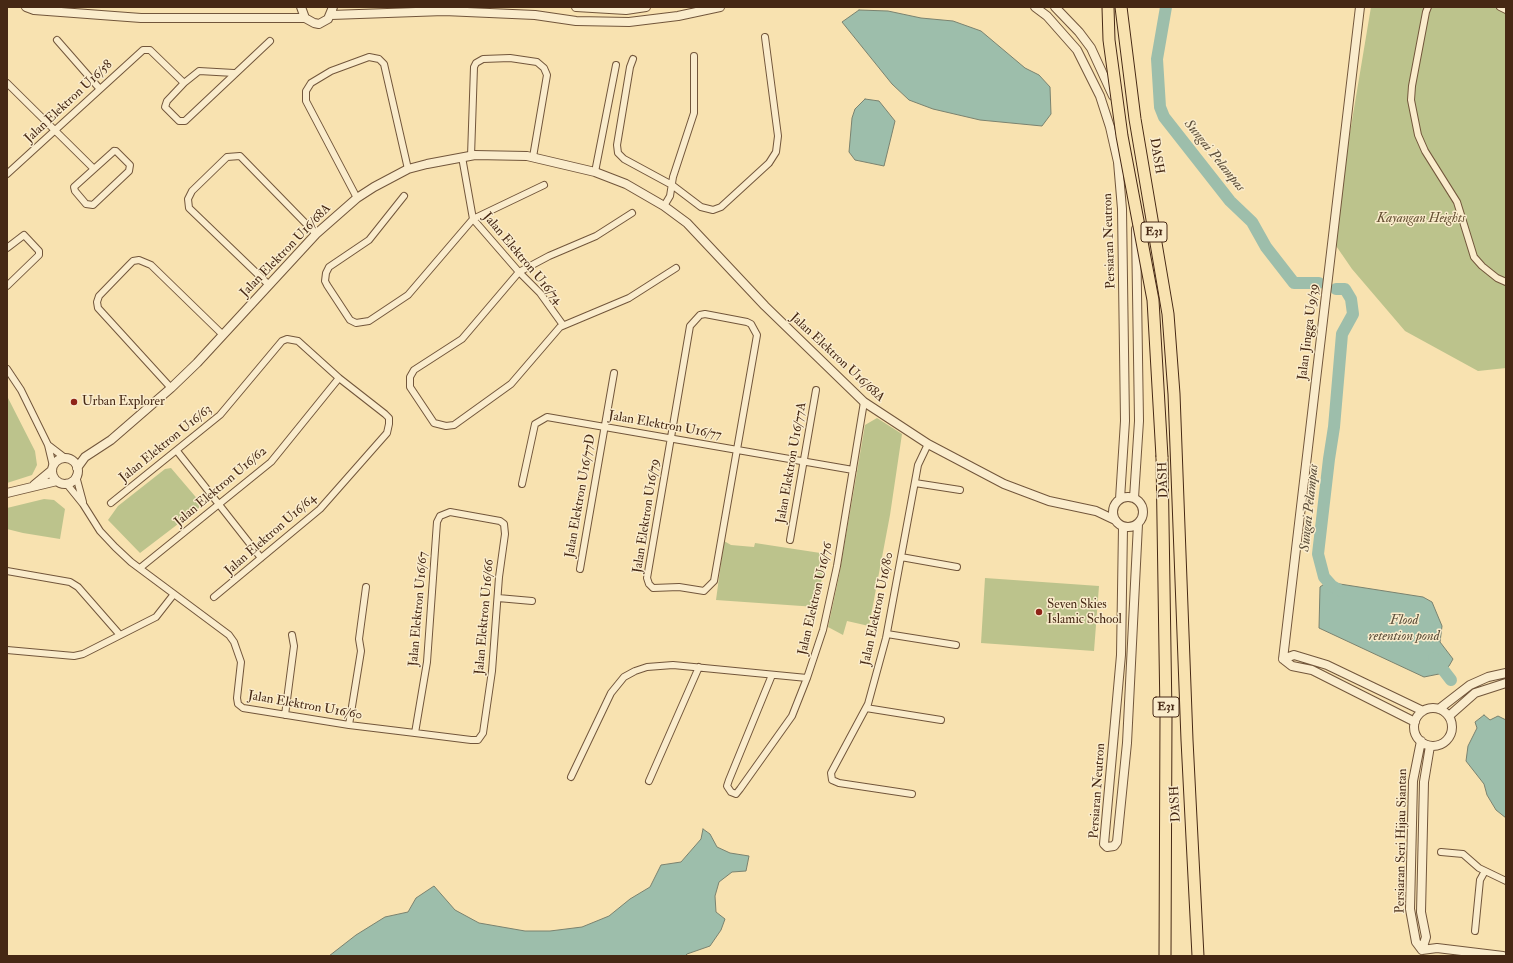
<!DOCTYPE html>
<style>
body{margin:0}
#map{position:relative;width:1513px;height:963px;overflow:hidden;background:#f8e2b0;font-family:"IM FELL Double Pica",serif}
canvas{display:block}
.frame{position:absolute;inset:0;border:8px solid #462814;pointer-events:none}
</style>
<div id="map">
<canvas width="1513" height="963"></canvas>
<div class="frame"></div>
</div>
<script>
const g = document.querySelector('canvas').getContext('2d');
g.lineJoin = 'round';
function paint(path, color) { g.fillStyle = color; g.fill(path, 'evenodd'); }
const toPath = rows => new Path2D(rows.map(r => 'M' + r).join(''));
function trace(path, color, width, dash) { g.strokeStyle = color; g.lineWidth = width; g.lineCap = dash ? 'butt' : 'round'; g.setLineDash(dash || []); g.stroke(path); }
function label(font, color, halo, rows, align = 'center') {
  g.font = font + ' "IM FELL Double Pica",serif'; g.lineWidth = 3; g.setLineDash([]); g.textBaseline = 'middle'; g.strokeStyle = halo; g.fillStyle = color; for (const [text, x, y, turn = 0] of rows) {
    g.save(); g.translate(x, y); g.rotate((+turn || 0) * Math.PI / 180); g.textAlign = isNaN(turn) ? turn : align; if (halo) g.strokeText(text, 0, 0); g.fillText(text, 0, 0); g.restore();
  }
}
paint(toPath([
 [1371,7,1506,7,1506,368,1478,371,1405,331,1352,269,1332,240],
 [7,396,35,451,37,465,32,475,7,483],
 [877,418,902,434,890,515,869,626,847,621,843,635,828,627,839,576,865,425],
 [171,468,200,502,199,508,140,553,108,520,118,506,165,469],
 [44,499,54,500,65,509,60,539,23,533,7,529,7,508],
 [724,541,731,545,754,547,755,543,827,554,816,607,716,600],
 [985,578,1099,586,1094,651,981,643]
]), '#bcc38c');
const water = toPath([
 [859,10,888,11,921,18,953,21,981,31,1025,68,1039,75,1050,87,1051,114,1042,126,980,120,933,109,909,100,892,84,842,22,859,10],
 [865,99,879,101,895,121,884,166,855,160,849,152,852,118,855,109,865,99],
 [1327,582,1423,597,1432,602,1442,626,1440,642,1453,659,1449,666,1439,674,1424,677,1319,628,1320,587,1327,582],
 [1484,715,1490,720,1498,716,1506,720,1506,818,1496,810,1487,795,1484,784,1466,761,1468,746,1477,728,1475,722,1484,715],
 [703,829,710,834,717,847,730,853,749,856,746,871,732,872,719,882,715,896,716,912,725,919,721,930,710,946,687,954,685,956,329,956,356,935,385,917,408,912,416,898,434,886,455,910,479,923,525,931,550,931,582,927,609,916,630,899,650,887,661,865,681,862,701,839,703,829]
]);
paint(water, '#9dbeab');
trace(water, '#7a826f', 1);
trace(toPath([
 [1166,7,1157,59,1160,107,1164,117,1230,201,1252,222,1266,247,1294,283,1319,283],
 [1336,289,1345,289,1351,299,1353,314,1342,334,1334,427,1329,459,1318,554,1324,577,1332,586,1341,591],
 [1434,658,1451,680]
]), '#9dbeab', 12);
const minor = toPath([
 [1428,7,1426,12,1412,86,1411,100,1418,135,1425,151,1457,202,1474,257,1482,266,1497,278,1506,282],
 [1500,7,1506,10],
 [57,40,99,88],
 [633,59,630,67,617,145,618,153,624,159,672,185,701,207,713,210,721,207,769,163,776,152,778,136,765,37],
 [234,73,199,71,184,83,167,101,165,107,179,121,185,121,270,41],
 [7,83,94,169],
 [114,151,116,151,130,165,129,171,93,205,86,204,75,191,74,187,114,151],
 [471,156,474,67,476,63,483,59,510,58,537,62,544,68,547,75,533,157],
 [462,157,473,219,519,272,540,293,563,325],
 [595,172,616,65],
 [7,174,143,50,150,50,184,83],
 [404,196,369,240,329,267,326,273,325,281,327,285,350,320,356,323,369,321,408,295,473,219,544,185],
 [357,198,306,101,306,91,311,83,331,71,369,57,379,59,384,64,408,169],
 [664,206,670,196,673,177,694,113,694,56],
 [632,213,596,236,549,256,519,272,462,339,414,370,410,377,410,387,434,423,446,426,454,425,511,384,560,327,629,298,676,268],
 [7,248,24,235,39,251,39,255,7,286],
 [269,285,189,208,188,199,192,191,227,157,240,156,316,234],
 [705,314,747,322,751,324,757,335,714,581,704,591,679,587,653,588,649,584,647,578,690,326,700,315,705,314],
 [7,369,21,390,48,445,53,466],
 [171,388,98,308,97,302,99,296,129,265,133,261,139,260,151,265,223,335],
 [48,445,65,458],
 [177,451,261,558],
 [76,476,83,502],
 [66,483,83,504,100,531,115,547,131,562,229,635,234,642,241,662,237,698,238,704,243,708,349,725,415,733,471,740,478,740,483,733,492,671,499,577,505,534,504,524,500,521,450,512,440,516,437,522,427,662,415,733],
 [915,483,960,490],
 [522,484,535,424,547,417,853,470],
 [111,503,220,415,282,341,287,339,298,341,339,378,385,414,389,418,389,424,387,433,320,509,214,597],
 [790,540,816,390],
 [901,557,957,567],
 [140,568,271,462,339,378],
 [580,569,614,373],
 [7,571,70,582,78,587,120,635],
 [498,598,532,601],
 [887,634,956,645],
 [7,650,74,656,83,654,156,617,174,594],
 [772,675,729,780,727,786,731,792,736,794,740,789,792,716,807,678,823,630,837,566,864,402],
 [866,708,941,720],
 [285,715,294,646,292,635],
 [349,725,361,651,359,639,366,587],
 [571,777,611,693,624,677,635,671,647,667,673,665,807,678],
 [649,781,699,667],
 [912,794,839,783,832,780,831,773,868,704,886,638,916,476,918,465,928,444],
 [1441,852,1463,854,1479,868,1506,881],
 [1475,931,1480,880,1485,871]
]);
const tertiary = toPath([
 [26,7,34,10,141,18,305,18],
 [301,7,305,18,314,23,319,24,328,19,333,7],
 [576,7,626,10,646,7],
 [1035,7,1047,16,1077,50,1100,96,1110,127,1118,162,1122,209,1125,421,1120,499],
 [1055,7,1079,32,1091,48,1113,96],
 [331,15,444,11,535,15,576,21,629,22,678,16,720,7],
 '52 471a13 13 0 1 1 26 0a13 13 0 1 1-26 0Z',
 [77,468,85,457,111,440,171,388,197,363,316,234,357,198,374,187,408,169,427,164,475,155,527,156,595,172,626,184,664,206,687,223,765,306,864,402,928,444,1004,484,1049,501,1096,511,1115,520],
 [34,485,52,470],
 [7,493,57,481],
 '1113 512a15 15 0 1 1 30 0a15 15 0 1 1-30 0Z',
 [1134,498,1139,421,1136,229],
 [1123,527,1121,655,1104,844,1107,847,1114,846,1117,842,1127,743,1138,524],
 [1283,659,1360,7],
 [1283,659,1294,655,1327,665,1423,711],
 [1283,659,1292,666,1312,670,1415,722],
 '1414 727a19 19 0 1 1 38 0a19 19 0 1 1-38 0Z',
 [1439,709,1470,685,1488,677,1506,673],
 [1449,716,1475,693,1506,683],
 [1421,741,1413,781,1410,909,1416,942,1422,950],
 [1422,950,1426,937,1421,912,1424,782,1430,746],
 [1422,950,1437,948,1503,956]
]);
const motorway = toPath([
 [1121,7,1135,119,1168,314,1174,394,1187,740,1198,956],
 [1162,457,1166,715,1165,956]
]);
trace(minor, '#72563b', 8);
trace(tertiary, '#72563b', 10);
trace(motorway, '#462814', 13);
trace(minor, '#faeccc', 6);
trace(tertiary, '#faeccc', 8);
trace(motorway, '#f8e2b0', 11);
const motorwayBridge = toPath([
 [1108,7,1109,40,1122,136,1153,300,1162,457]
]);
trace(motorwayBridge, '#462814', 13, []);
trace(motorwayBridge, '#f8e2b0', 11);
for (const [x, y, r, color] of [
 [74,402,4,"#8f2418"],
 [1039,612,4,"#8f2418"]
]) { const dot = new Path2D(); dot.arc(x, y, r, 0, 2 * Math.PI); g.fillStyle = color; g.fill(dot); trace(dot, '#faeccc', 1.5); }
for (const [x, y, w] of [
 [1154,232,26],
 [1166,707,26]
]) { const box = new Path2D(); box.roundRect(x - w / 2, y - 10, w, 20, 3); g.fillStyle = '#faeccc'; g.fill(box); trace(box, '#462814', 1); }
label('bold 12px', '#462814', null, [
 ["E31",1154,232],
 ["E31",1166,707]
]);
label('13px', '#462814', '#faeccc', [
 ["Jalan Elektron U16/58",69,102,-43],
 ["DASH",1156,156,81],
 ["Persiaran Neutron",1110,241,-92],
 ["Jalan Elektron U16/68A",286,251,-46],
 ["Jalan Elektron U16/74",522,259,50],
 ["Jalan Jingga U9/39",1309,332,-83],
 ["Jalan Elektron U16/68A",837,358,43],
 ["Jalan Elektron U16/77",665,426,10],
 ["Jalan Elektron U16/63",166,444,-39],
 ["Jalan Elektron U16/77A",792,463,-80],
 ["DASH",1164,480,-92],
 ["Jalan Elektron U16/62",221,487,-40],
 ["Jalan Elektron U16/77D",581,496,-80],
 ["Jalan Elektron U16/79",647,516,-81],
 ["Jalan Elektron U16/64",271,535,-41],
 ["Jalan Elektron U16/76",816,599,-77],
 ["Jalan Elektron U16/67",419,609,-85],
 ["Jalan Elektron U16/80",878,609,-78],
 ["Jalan Elektron U16/66",485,617,-85],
 ["Jalan Elektron U16/60",305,706,10],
 ["Persiaran Neutron",1098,791,-86],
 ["DASH",1176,804,-93],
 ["Persiaran Seri Hijau Siantan",1402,841,-89]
]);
label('italic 13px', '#644f32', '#faeccc', [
 ["Kayangan Heights",1421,219]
]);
label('13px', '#462814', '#faeccc', [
 ["Urban Explorer",82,402],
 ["Seven Skies",1047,605],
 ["Islamic School",1047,620]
], 'left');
label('italic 14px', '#5c4e3a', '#faeccc', [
 ["Sungai Pelampas",1214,156,51],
 ["Sungai Pelampas",1310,508,-84],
 ["Flood",1404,621],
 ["retention pond",1404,637]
]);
</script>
